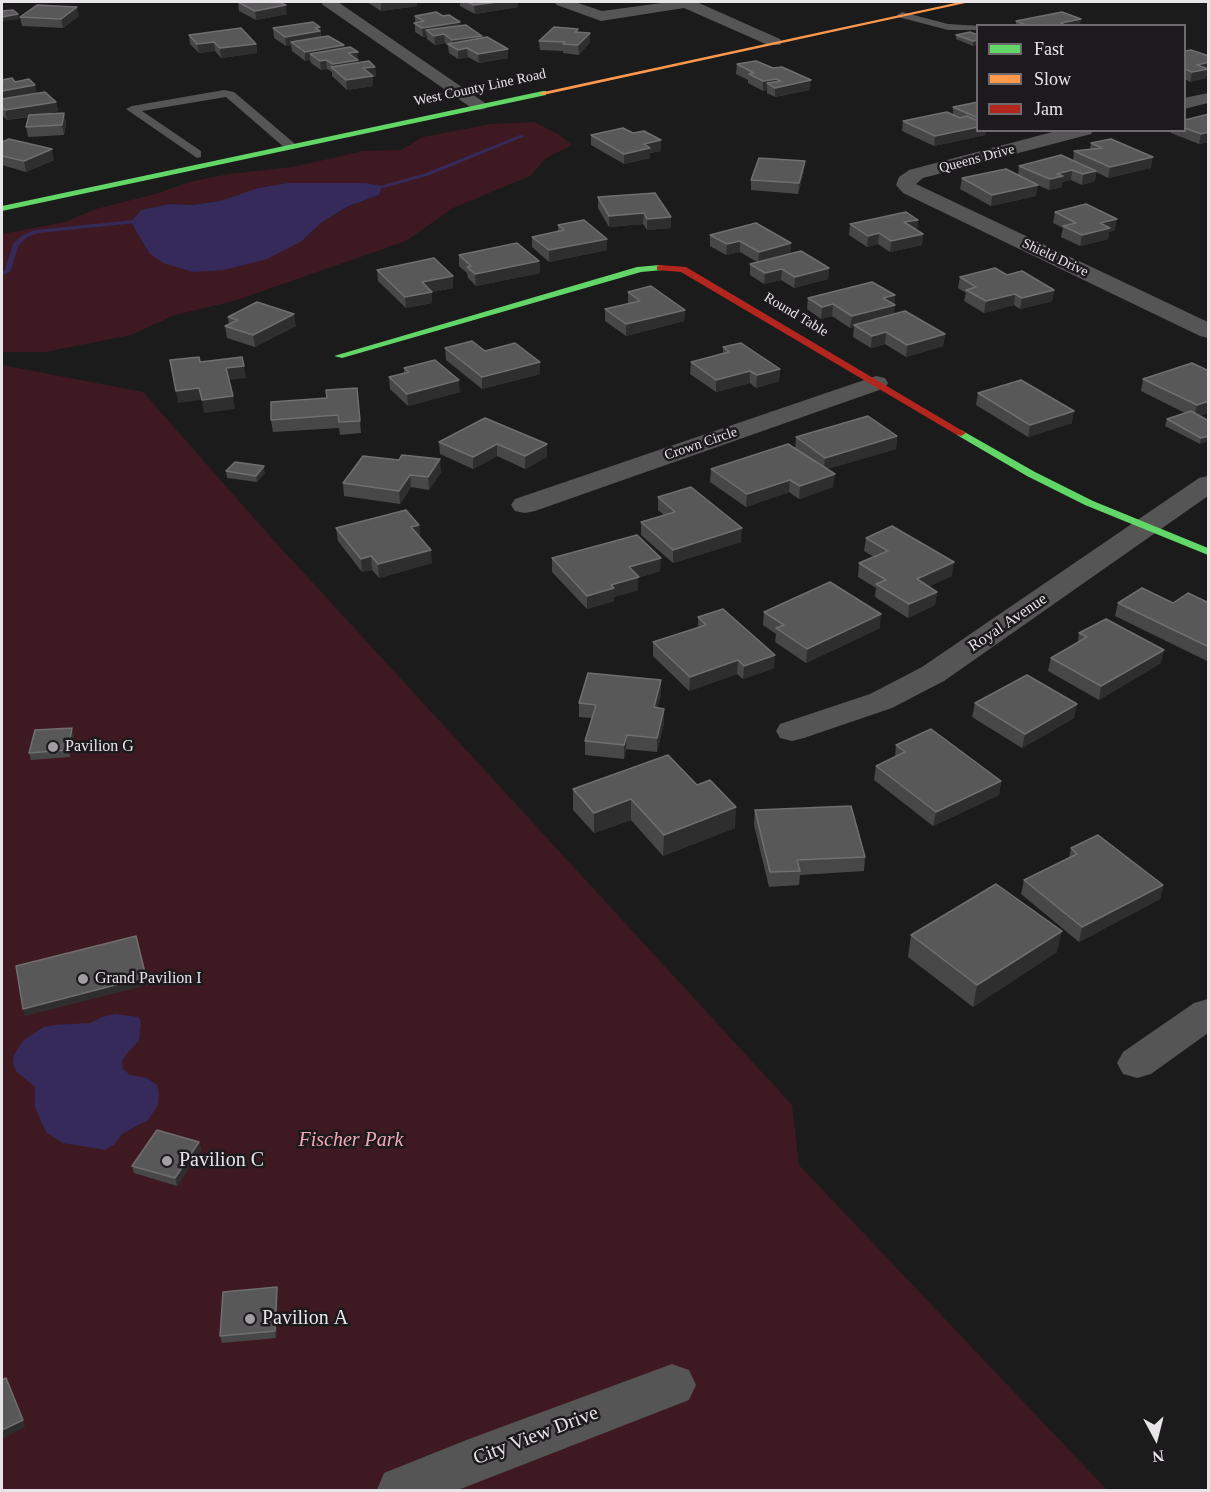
<!DOCTYPE html>
<style>
body{margin:0}
#map{position:relative;width:1210px;height:1492px;overflow:hidden;background:#1c1b1c;font-family:"Times New Roman",serif}
canvas{display:block}
.frame{position:absolute;inset:0;border:3px solid #e8e5e8;pointer-events:none}
.legend{position:absolute;left:976px;top:24px;width:210px;height:108px;box-sizing:border-box;background:#1d1a1d;border:2px solid #6e6b6e;margin:0;padding:8px 10px;list-style:none;font-size:18px;color:#e8e5e8}
.legend li{display:flex;align-items:center;gap:12px;height:30px}
.legend b{width:30px;border:2px solid #6e6b6e}
.north{position:absolute;left:1126px;top:1408px;width:60px;height:60px;-webkit-text-stroke:4px #1d1a1d;paint-order:stroke;rotate:173deg;font-size:16px;font-weight:700;line-height:24px;text-align:center;color:#e8e5e8}
.north::after{content:'';display:block;margin:auto;width:21px;height:27px;background:#e8e5e8;clip-path:polygon(50% 0,100% 100%,50% 72%,0 100%)}
</style>
<div id="map">
<canvas width="1210" height="1492"></canvas>
<div class="frame"></div>
<ul class="legend">
<li><b style="height:8px;background:#63d668"></b>Fast</li>
<li><b style="height:8px;background:#ff974d"></b>Slow</li>
<li><b style="height:8px;background:#b3261e"></b>Jam</li>
</ul>
<div class="north">N</div>
</div>
<script>
const g = document.querySelector('canvas').getContext('2d');
g.lineJoin = 'round';
function paint(path, color) { g.fillStyle = color; g.fill(path, 'evenodd'); }
const toPath = rows => new Path2D(rows.map(r => 'M' + r).join(''));
function trace(path, color, width, dash) { g.strokeStyle = color; g.lineWidth = width; g.lineCap = dash ? 'butt' : 'round'; g.setLineDash(dash || []); g.stroke(path); }
function label(font, color, halo, rows, align = 'center') {
  g.font = font + ' "Times New Roman",serif'; g.lineWidth = 5; g.setLineDash([]); g.textBaseline = 'middle'; g.strokeStyle = halo; g.fillStyle = color; for (const [text, x, y, turn = 0] of rows) {
    g.save(); g.translate(x, y); g.rotate((+turn || 0) * Math.PI / 180); g.textAlign = isNaN(turn) ? turn : align; if (halo) g.strokeText(text, 0, 0); g.fillText(text, 0, 0); g.restore();
  }
}
paint(toPath([
 [534,122,558,134,572,145,546,158,530,176,453,208,406,241,234,301,175,315,131,335,45,352,2,352,2,234,65,222,96,209,159,193,189,182,229,174,293,167,363,151,401,150,423,137,491,124],
 [288,183,366,183,379,195,350,206,322,222,302,241,149,253,131,222,141,210,169,204,192,205,220,201,258,188],
 [2,365,143,392,268,534,792,1105,799,1165,1107,1490,2,1490]
]), '#3e1921');
paint(toPath([
 [288,183,366,183,382,186,379,195,349,206,322,222,302,241,267,259,224,270,193,272,163,263,149,253,131,222,141,210,169,204,192,205,220,201,258,188],
 [116,1014,138,1017,141,1022,139,1040,126,1055,122,1061,123,1069,130,1075,147,1078,157,1085,159,1093,158,1105,148,1120,122,1134,115,1144,105,1150,63,1143,47,1133,43,1126,35,1107,35,1087,16,1071,13,1063,14,1055,24,1040,44,1027,54,1025,90,1023,102,1017]
]), '#352a5a');
paint(toPath([
 [520,135,525,136,430,175,369,192,366,190,426,173,520,135],
 [144,219,147,221,146,222,38,233,27,237,18,246,11,271,2,276,2,272,5,270,13,244,23,235,35,230,144,219]
]), '#352a5a');
paint(toPath([
 [902,12,948,24,982,26,978,26,978,30,948,30,898,17,897,15,902,12],
 [224,90,234,92,294,143,294,149,286,149,226,97,142,111,201,151,201,157,197,158,126,109,132,106,224,90]
]), '#565556');
paint(toPath([
 [321,2,338,2,488,105,485,109,479,110,473,109,323,5,321,2],
 [554,2,575,2,602,11,669,2,699,2,699,3,780,39,782,42,780,45,768,45,684,8,601,21,557,5,554,2],
 [1208,93,1208,103,1184,109,1184,98,1208,93],
 [1060,130,1093,130,1091,134,923,178,916,184,1208,322,1208,338,1200,336,903,193,896,185,899,177,909,170,1060,130],
 [876,376,885,378,888,383,885,388,535,511,525,513,515,511,511,505,515,499,876,376],
 [1208,476,1208,496,944,681,892,708,804,738,792,741,780,738,776,731,780,724,870,694,922,667,1199,478,1208,476],
 [1208,999,1208,1033,1151,1074,1137,1078,1123,1074,1117,1063,1123,1052,1194,1003,1208,999],
 [672,1364,689,1370,696,1385,689,1400,458,1490,377,1490,384,1473,469,1439,672,1364]
]), '#565556');
paint(toPath([
 [543,91,546,91,546,95,2,211,2,206,543,91],
 [660,265,663,266,663,270,641,272,342,358,334,356,637,267,660,265],
 [961,430,1035,472,1093,501,1208,548,1208,555,1085,505,1027,476,957,435,957,431,961,430]
]), '#63d668');
paint(toPath([
 [960,2,970,2,543,95,539,93,960,2]
]), '#ff974d');
paint(toPath([
 [660,265,686,267,966,433,961,436,957,435,681,272,657,270,657,266,660,265]
]), '#b3261e');
paint(toPath([
 [238,2,282,2,287,14,256,20,239,11],
 [367,2,417,2,417,6,381,11],
 [460,2,518,2,518,7,475,14,460,6],
 [79,16,63,28,22,26,20,17],
 [415,16,461,25,482,38,508,58,479,63,468,57,458,59,449,53,448,46,445,43,435,45,427,39,427,36,423,37,415,32],
 [1016,21,1080,26,1016,26],
 [320,27,321,37,344,45,345,48,358,52,358,63,375,67,376,76,373,77,373,86,347,90,332,76,332,72,327,69,321,70,311,63,310,60,305,61,292,51,291,45,286,46,274,38,273,28],
 [578,29,578,32,590,42,579,55,563,53,563,51,540,50,539,41],
 [189,35,256,44,257,53,221,58,215,51,199,53,190,44],
 [956,35,978,35,978,45,973,46,956,39],
 [1185,51,1207,72,1206,78,1190,82,1185,79],
 [737,64,810,90,775,97,767,93,767,90,763,91,748,83,748,80,736,74],
 [2,80,15,82,37,93,56,102,58,111,40,115,64,113,66,123,64,135,28,137,26,127,28,117,7,120,3,116,2,116],
 [978,102,978,130,986,130,985,135,934,146,902,131,903,121,953,114,953,107],
 [1209,114,1209,142,1199,144,1171,133,1171,130,1185,130,1185,120],
 [633,133,661,140,661,151,650,153,650,158,624,164,591,145,591,135],
 [2,142,54,160,26,172,2,165],
 [1091,143,1151,168,1108,178,1096,172,1095,181,1082,185,1071,180,1062,182,1062,187,1049,190,1030,182,1036,196,991,206,960,189,962,178,1018,175,1019,166,1073,161,1074,151,1090,149],
 [804,171,798,194,751,190,751,180],
 [598,197,671,217,671,228,647,230,643,224,609,227,598,208],
 [1055,212,1115,230,1109,232,1108,239,1080,246,1061,237,1063,228,1053,223],
 [918,220,917,230,923,234,922,245,890,252,878,244,867,247,849,235,850,224],
 [756,223,791,254,829,268,828,279,794,288,781,280,764,284,750,275,750,264,757,262,740,252,726,255,710,246,710,235],
 [558,225,607,250,549,262,532,247,532,237,558,231],
 [459,255,539,261,540,273,476,286,468,278,467,273,459,266],
 [377,270,453,276,453,288,432,292,432,303,406,308,378,281],
 [1007,275,1054,290,1052,301,1020,309,1014,305,984,313,964,301,966,293,958,288,960,277],
 [628,292,685,310,684,321,626,336,605,321,605,309,628,304],
 [895,295,894,314,945,334,943,346,906,357,885,344,871,348,853,337,854,327,850,328,832,316,821,319,807,309,808,298],
 [228,317,296,326,255,347,227,338,225,326,229,324],
 [723,347,780,369,779,381,756,388,750,383,716,392,690,374,691,362,723,353],
 [445,348,485,351,540,362,540,374,482,389,446,360],
 [404,368,460,392,408,406,390,389,389,377,404,374],
 [1209,371,1209,412,1199,416,1209,421,1200,444,1165,426,1167,419,1185,413,1141,391,1143,379],
 [357,388,361,433,340,435,339,428,273,432,271,420,327,398],
 [978,393,1072,423,1028,437,976,405],
 [897,436,896,449,827,469,833,487,799,499,789,492,746,507,710,482,711,469,795,449,796,437],
 [439,442,547,444,547,457,525,469,497,456,473,469,440,454],
 [363,456,441,472,429,490,411,487,400,504,344,496,343,483],
 [226,471,265,473,257,482,227,478],
 [658,497,741,542,673,563,641,535,641,522,664,515,658,510],
 [419,525,420,537,432,563,379,578,372,570,362,572,338,541,336,528],
 [866,538,952,576,929,586,937,592,935,605,908,618,875,597,876,588,858,577,859,563,874,557,864,551],
 [552,558,660,571,638,578,638,590,614,597,614,601,587,609,552,572],
 [1118,603,1209,603,1209,662,1115,616],
 [764,612,880,628,806,663,775,642,776,634,763,625],
 [698,617,774,668,743,679,737,674,689,691,653,656,653,642,698,628],
 [1079,633,1161,663,1099,700,1048,671,1051,658,1078,642],
 [661,694,657,708,664,723,657,752,626,749,624,759,585,755,585,741,592,718,579,717,579,703],
 [975,703,1074,718,1022,748,972,717],
 [72,728,74,735,70,757,31,760,29,753],
 [896,745,1001,781,999,795,933,826,874,780,876,766,895,757],
 [668,755,735,828,663,856,631,820,594,833,573,810,573,789],
 [755,810,865,857,864,871,800,875,799,885,769,887,754,825],
 [1071,848,1163,885,1160,899,1079,942,1021,894,1024,880,1069,858],
 [911,935,1057,952,973,1007,908,957],
 [199,1142,201,1150,177,1186,134,1173,132,1166],
 [278,1294,276,1338,222,1343,220,1336]
]), '#484748');
paint(toPath([
 [276,2,282,2,282,6,286,5,287,14,256,20,255,11],
 [388,2,417,2,417,6,381,11,381,3],
 [498,2,518,2,518,7,475,14,474,5],
 [77,7,79,16,63,28,61,19],
 [18,14,19,19,2,21,2,17],
 [1081,19,1080,26,1060,26,1061,23],
 [460,22,461,31,426,30,427,36,423,37,422,28],
 [320,27,321,41,291,42,291,45,286,46,285,37,315,28],
 [590,33,590,42,579,55,578,45],
 [444,34,445,43,435,45,434,36],
 [482,36,482,45,453,47,452,40],
 [978,40,978,45,973,46,973,41],
 [214,42,215,51,199,53,197,44],
 [256,44,257,53,221,58,220,48],
 [344,45,345,54,310,54,310,60,305,61,305,52],
 [467,48,468,57,458,59,458,50],
 [508,49,508,58,479,63,478,54],
 [358,52,359,69,333,68,333,64,348,53],
 [326,60,327,69,321,70,320,61],
 [1209,62,1209,71,1207,72,1206,78,1190,82,1192,72,1197,65],
 [375,67,376,76,373,77,373,86,347,90,346,80,363,68],
 [777,79,777,87,811,80,810,90,775,97,775,88,767,83,767,90,763,91,763,81],
 [35,85,37,95,2,101,2,91],
 [56,102,58,111,7,120,5,110],
 [64,113,66,123,64,135,62,125],
 [978,127,978,130,986,130,985,135,934,146,935,136],
 [1209,132,1209,142,1199,144,1201,134],
 [661,140,661,151,650,153,650,158,624,164,624,154,644,144],
 [52,149,54,160,26,172,24,161],
 [1153,157,1151,168,1108,178,1110,167],
 [805,161,804,171,798,194,799,183],
 [1072,170,1071,180,1062,182,1062,187,1049,190,1050,179,1057,174],
 [1096,171,1095,181,1082,185,1083,174],
 [1038,185,1036,196,991,206,992,195],
 [644,213,643,224,609,227,609,216],
 [671,217,671,228,647,230,647,219],
 [1117,219,1115,230,1109,232,1108,239,1080,246,1082,235,1100,223],
 [918,220,917,230,904,222],
 [879,233,878,244,867,247,868,236],
 [923,234,922,245,890,252,891,241],
 [607,239,607,250,549,262,549,250],
 [740,241,740,252,726,255,727,244],
 [791,243,791,254,758,263,759,252],
 [539,261,540,273,476,286,475,274],
 [829,268,828,279,794,288,795,277],
 [782,269,781,280,764,284,765,273],
 [453,276,453,288,432,292,432,303,406,308,405,297,422,282],
 [1054,290,1052,301,1020,309,1022,298],
 [1015,294,1014,305,984,313,986,301],
 [895,295,894,317,854,325,854,327,850,328,852,316,883,298],
 [833,304,832,316,821,319,822,307],
 [685,310,684,321,626,336,626,324],
 [294,314,296,326,255,347,253,335],
 [886,332,885,344,871,348,872,336],
 [945,334,943,346,906,357,907,345],
 [540,362,540,374,482,389,482,377],
 [244,366,246,378,228,380,226,368],
 [780,369,779,381,756,388,757,375],
 [750,371,750,383,716,392,716,380],
 [459,380,460,392,408,406,407,394],
 [199,388,201,400,178,403,176,391],
 [233,396,235,409,204,413,202,400],
 [1209,401,1209,412,1194,417,1197,405],
 [1074,411,1072,423,1028,437,1030,425],
 [897,436,896,449,824,470,825,458],
 [1209,436,1209,441,1200,444,1201,438],
 [497,444,497,456,473,469,473,457],
 [547,444,547,457,525,469,525,456],
 [440,459,441,472,429,490,428,477],
 [264,466,265,473,257,482,256,476],
 [835,474,833,487,799,499,800,486],
 [410,475,411,487,400,504,399,491],
 [790,480,789,492,746,507,747,494],
 [419,525,420,538,411,527],
 [742,528,741,542,673,563,673,550],
 [431,550,432,563,379,578,378,564],
 [371,556,372,570,362,572,361,559],
 [661,558,660,571,638,578,638,590,614,597,614,601,587,609,587,596,611,585,629,567],
 [954,562,952,576,915,593,917,579],
 [937,592,935,605,908,618,909,604],
 [881,614,880,628,806,663,807,649],
 [1164,650,1161,663,1099,700,1101,686],
 [775,655,774,668,743,679,744,666],
 [738,660,737,674,689,691,690,677],
 [661,680,661,694,654,721,654,707],
 [1077,704,1074,718,1022,748,1025,734],
 [664,709,664,723,657,752,657,738],
 [72,728,74,735,70,757,68,750],
 [627,735,626,749,624,759,624,745],
 [1001,781,999,795,933,826,936,812],
 [631,799,631,820,594,833,594,813],
 [736,807,735,828,663,856,664,835],
 [1163,885,1160,899,1079,942,1082,927],
 [1062,931,1057,952,973,1007,977,985],
 [146,977,148,985,25,1016,23,1009],
 [199,1142,201,1150,177,1186,175,1178],
 [277,1287,278,1294,276,1338,275,1331],
 [23,1420,25,1427,2,1439,2,1430]
]), '#2f2e2f');
const building = toPath([
 [238,2,278,2,286,5,255,11,238,2],
 [467,2,498,2,474,5,467,2],
 [37,5,77,7,61,19,20,17,37,5],
 [13,10,18,14,2,17,2,11,13,10],
 [436,12,443,16,449,15,460,22,422,28,414,23,424,21,415,16,436,12],
 [1062,12,1081,19,1061,23,1066,26,1028,26,1016,21,1062,12],
 [313,22,320,27,315,28,320,31,285,37,273,28,313,22],
 [466,25,482,36,452,40,444,34,434,36,426,30,466,25],
 [554,27,578,29,575,32,590,33,578,45,563,44,565,42,539,41,554,27],
 [241,28,256,44,220,48,214,42,197,44,189,35,241,28],
 [970,32,978,35,978,40,973,41,956,35,970,32],
 [328,36,344,45,305,52,291,42,328,36],
 [487,37,508,49,478,54,467,48,458,50,448,44,487,37],
 [350,47,358,52,348,53,358,60,333,64,326,60,320,61,310,54,350,47],
 [1191,50,1209,56,1209,62,1197,65,1208,69,1192,72,1185,69,1185,51,1191,50],
 [369,61,375,67,363,68,373,76,346,80,331,67,369,61],
 [756,61,773,68,782,67,811,80,775,88,767,83,781,81,777,79,763,81,749,74,754,73,737,64,756,61],
 [12,78,15,82,29,79,35,85,2,91,2,80,12,78],
 [45,92,56,102,5,110,2,107,2,99,45,92],
 [978,102,978,117,976,117,953,107,978,102],
 [947,112,960,118,967,116,978,121,978,127,935,136,903,121,947,112],
 [64,113,62,125,26,127,29,115,64,113],
 [1209,114,1209,132,1201,134,1185,128,1185,120,1209,114],
 [623,128,633,133,644,131,661,140,644,144,650,148,624,154,591,135,623,128],
 [9,139,52,149,24,161,2,156,2,142,9,139],
 [1111,139,1153,157,1110,167,1074,151,1102,148,1091,143,1111,139],
 [1061,155,1096,171,1083,174,1072,170,1057,174,1063,176,1050,179,1019,166,1061,155],
 [759,158,805,161,799,183,751,180,759,158],
 [1006,169,1038,185,992,195,962,178,1006,169],
 [655,193,671,217,647,219,644,213,609,216,598,197,655,193],
 [1086,204,1117,219,1100,223,1110,228,1082,235,1063,226,1076,223,1055,212,1086,204],
 [906,212,918,220,904,222,923,234,891,241,879,233,868,236,850,224,906,212],
 [584,220,607,239,549,250,532,237,564,230,558,225,584,220],
 [756,223,791,243,759,252,740,241,727,244,710,235,756,223],
 [517,243,539,261,475,274,467,267,471,266,459,255,517,243],
 [801,251,829,268,795,277,782,269,765,273,750,264,801,251],
 [434,258,453,276,422,282,432,292,405,297,377,270,434,258],
 [995,268,1007,275,1022,271,1054,290,1022,298,1015,294,986,301,966,290,976,287,960,277,995,268],
 [872,282,895,295,883,298,895,305,852,316,833,304,822,307,808,298,872,282],
 [651,286,685,310,626,324,605,309,640,301,628,292,651,286],
 [257,302,294,314,253,335,225,326,238,320,228,317,257,302],
 [905,311,945,334,907,345,886,332,872,336,854,325,905,311],
 [472,341,485,351,515,343,540,362,482,377,445,348,472,341],
 [741,343,780,369,757,375,750,371,716,380,691,362,729,352,723,347,741,343],
 [199,357,200,362,242,357,244,366,226,368,233,396,202,400,199,388,176,391,170,360,199,357],
 [435,360,459,380,407,394,389,377,409,372,404,368,435,360],
 [1192,363,1209,371,1209,373,1207,374,1209,375,1209,401,1197,405,1143,379,1192,363],
 [1021,380,1074,411,1030,425,978,393,1021,380],
 [357,388,360,421,339,422,338,415,271,420,271,402,327,398,326,390,357,388],
 [1191,411,1209,421,1209,436,1201,438,1167,419,1191,411],
 [868,416,897,436,825,458,796,437,868,416],
 [485,418,547,444,525,456,497,444,473,457,439,442,485,418],
 [788,444,835,474,800,486,790,480,747,494,711,469,788,444],
 [402,455,440,459,428,477,410,475,399,491,343,483,363,456,399,460,402,455],
 [235,462,264,466,256,476,226,471,235,462],
 [691,487,742,528,673,550,641,522,675,512,658,497,691,487],
 [406,510,419,525,411,527,431,550,378,564,371,556,361,559,336,528,406,510],
 [892,526,954,562,917,579,937,592,909,604,876,584,886,580,859,563,888,551,866,538,892,526],
 [637,535,661,558,629,567,639,577,611,585,614,588,587,596,552,558,637,535],
 [830,582,881,614,807,649,776,628,784,625,764,612,830,582],
 [1142,588,1173,603,1188,593,1209,603,1209,647,1118,603,1142,588],
 [723,609,775,655,744,666,738,660,690,677,653,642,706,625,698,617,723,609],
 [1106,619,1164,650,1101,686,1051,658,1087,637,1079,633,1106,619],
 [588,673,661,680,654,707,664,709,657,738,627,735,624,745,585,741,596,705,579,703,588,673],
 [1027,675,1077,704,1025,734,975,703,1027,675],
 [72,728,68,750,29,753,35,730,72,728],
 [931,729,1001,781,936,812,876,766,905,752,896,745,931,729],
 [668,755,697,785,710,780,736,807,664,835,631,799,594,813,573,789,668,755],
 [851,806,865,857,797,860,800,871,770,872,755,810,851,806],
 [1098,835,1163,885,1082,927,1024,880,1077,854,1071,848,1098,835],
 [996,884,1062,931,977,985,911,935,996,884],
 [136,936,146,977,23,1009,16,966,136,936],
 [157,1130,199,1142,175,1178,132,1166,157,1130],
 [277,1287,275,1331,220,1336,223,1292,277,1287],
 [6,1378,23,1420,2,1430,2,1380,6,1378]
]);
paint(building, '#595859');
trace(building, '#706e70', 1.5);
for (const [x, y, r, color] of [
 [53,747,6,"#a19ea1"],
 [83,979,6,"#a19ea1"],
 [167,1161,6,"#a19ea1"],
 [250,1319,6,"#a19ea1"]
]) { const dot = new Path2D(); dot.arc(x, y, r, 0, 2 * Math.PI); g.fillStyle = color; g.fill(dot); trace(dot, '#1d1a1d', 2); }
label('14px', '#e8e5e8', '#1d1a1d', [
 ["West County Line Road",480,88,-12],
 ["Queens Drive",977,159,-15],
 ["Shield Drive",1055,258,25],
 ["Round Table",796,315,31],
 ["Crown Circle",701,444,-19]
]);
label('16px', '#e8e5e8', '#1d1a1d', [
 ["Royal Avenue",1008,623,-34]
]);
label('16px', '#e8e5e8', '#1d1a1d', [
 ["Pavilion G",65,747],
 ["Grand Pavilion I",95,979]
], 'left');
label('italic 20px', '#f7a6b3', '#1d1a1d', [
 ["Fischer Park",351,1141]
]);
label('20px', '#e8e5e8', '#1d1a1d', [
 ["Pavilion C",179,1161],
 ["Pavilion A",262,1319]
], 'left');
label('20px', '#e8e5e8', '#1d1a1d', [
 ["City View Drive",536,1436,-21]
]);
</script>
